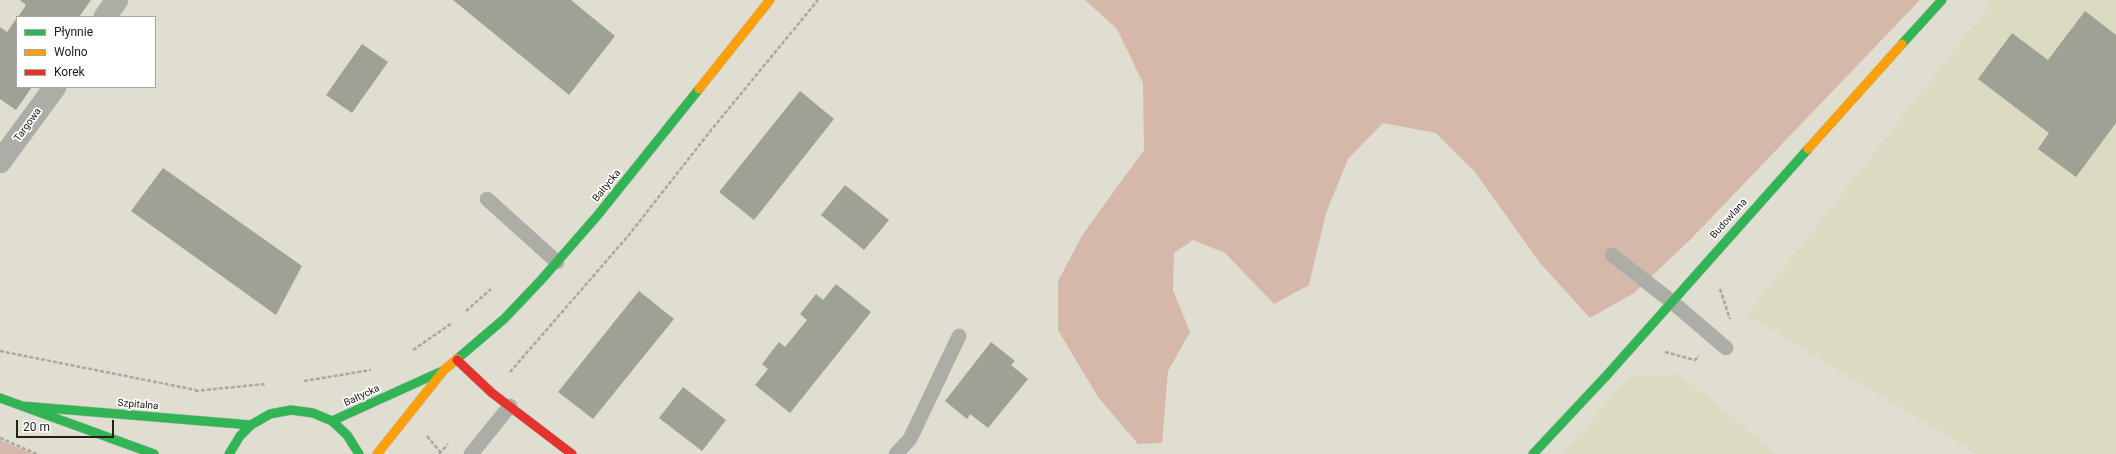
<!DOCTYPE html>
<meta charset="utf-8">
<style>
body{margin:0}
#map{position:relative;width:2116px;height:454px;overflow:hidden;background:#e0ded0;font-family:Roboto,sans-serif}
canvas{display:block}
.legend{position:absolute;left:16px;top:16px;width:140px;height:72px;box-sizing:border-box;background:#fff;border:1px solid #a7a6a2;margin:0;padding:5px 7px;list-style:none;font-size:12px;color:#222117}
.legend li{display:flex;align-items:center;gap:8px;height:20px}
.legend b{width:20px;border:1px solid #a7a6a2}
.scale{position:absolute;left:16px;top:420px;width:98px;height:18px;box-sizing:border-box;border:2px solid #222117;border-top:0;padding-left:5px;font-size:12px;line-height:14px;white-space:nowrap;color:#222117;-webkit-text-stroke:3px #fff;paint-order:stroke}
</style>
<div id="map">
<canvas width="2116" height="454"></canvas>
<ul class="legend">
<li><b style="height:5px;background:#30b455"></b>Płynnie</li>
<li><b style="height:5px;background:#ff9f0a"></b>Wolno</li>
<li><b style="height:5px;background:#e5322d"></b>Korek</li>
</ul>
<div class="scale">20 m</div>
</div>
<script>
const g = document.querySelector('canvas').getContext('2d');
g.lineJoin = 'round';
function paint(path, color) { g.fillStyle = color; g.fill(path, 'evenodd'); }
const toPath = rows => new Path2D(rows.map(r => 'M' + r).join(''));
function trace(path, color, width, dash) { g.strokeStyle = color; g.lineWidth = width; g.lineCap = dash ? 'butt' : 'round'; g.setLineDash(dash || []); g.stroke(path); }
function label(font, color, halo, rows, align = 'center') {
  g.font = font + ' Roboto,sans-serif'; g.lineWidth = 3.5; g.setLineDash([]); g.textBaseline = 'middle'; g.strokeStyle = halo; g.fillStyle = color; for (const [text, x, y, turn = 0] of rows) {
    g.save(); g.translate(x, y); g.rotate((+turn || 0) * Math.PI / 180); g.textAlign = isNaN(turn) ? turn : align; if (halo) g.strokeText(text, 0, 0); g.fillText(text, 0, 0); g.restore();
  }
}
paint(toPath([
 [1987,0,2116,0,2116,454,1977,454,1747,315,1990,5],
 [1679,374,1777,454,1562,454,1630,377]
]), '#dddac2');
paint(toPath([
 [1085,0,1920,0,1690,240,1634,293,1590,318,1540,263,1475,172,1436,133,1383,123,1348,159,1326,213,1309,285,1274,304,1225,253,1193,240,1174,253,1173,290,1190,332,1168,371,1162,443,1138,444,1098,397,1058,330,1058,281,1083,234,1144,150,1143,83,1117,29],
 [0,440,34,454,0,454]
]), '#d6b8ab');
paint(toPath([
 [20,0,91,0,79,17,18,17,26,5],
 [453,0,571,0,615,36,569,95],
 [2085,11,2116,35,2116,123,2076,177,2038,149,2049,133,1978,79,2012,33,2048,60],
 [17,18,17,87,32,87,16,110,0,99,0,27,7,32],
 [362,44,388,62,352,113,326,95],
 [800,91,834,119,754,220,719,192],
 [163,168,302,266,276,315,131,211],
 [845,185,889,220,864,250,821,215],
 [836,284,871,312,790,413,755,385,768,369,762,364,779,342,785,347,807,320,800,314,816,294,823,300],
 [639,291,674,319,593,419,558,392],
 [991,342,1015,361,1011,365,1028,379,988,428,970,414,967,419,945,401],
 [683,387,726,420,702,451,659,418]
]), '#9da294');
const lane = toPath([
 [487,199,557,262],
 [1612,255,1671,301,1726,348],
 [471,454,510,406],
 [896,454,910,439,959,336]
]);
const street = toPath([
 [105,17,117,0],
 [0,162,55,87]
]);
const fast = toPath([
 [1902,44,1942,0],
 [457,359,504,319,542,279,597,216,699,89],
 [0,398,154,454],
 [22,406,251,425],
 [332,421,440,372],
 [229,454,240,436,251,425,270,414,291,410,313,413,332,421,347,435,359,454],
 [1533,454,1607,375,1808,149]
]);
const slow = toPath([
 [699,89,770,0],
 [1808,149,1902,44],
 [377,454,444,370,457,359]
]);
const jam = toPath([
 [457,360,492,393,572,454]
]);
trace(lane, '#bcbbb0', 15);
trace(street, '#bcbbb0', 23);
trace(fast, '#bcbbb0', 10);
trace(slow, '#bcbbb0', 10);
trace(jam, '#bcbbb0', 10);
trace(toPath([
 [1720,289,1730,319],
 [466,311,491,289],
 [413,350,452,323],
 [0,351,196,390],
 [1665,352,1695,360,1699,356],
 [510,372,628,236,712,129,818,0],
 [304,381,371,370],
 [195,391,265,384],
 [427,436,441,453],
 [0,438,37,454],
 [439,454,448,444]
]), '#aba8a3', 2.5, [4, 2]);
trace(lane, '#aeaca7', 14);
trace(street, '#aeaca7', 22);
trace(fast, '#30b455', 9);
trace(slow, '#ff9f0a', 9);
trace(jam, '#e5322d', 9);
label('10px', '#222117', '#fff', [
 ["Targowa",28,125,-54],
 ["Bałtycka",607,186,-51],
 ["Budowlana",1729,219,-48],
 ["Bałtycka",362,396,-25],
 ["Szpitalna",138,405,5]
]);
</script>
